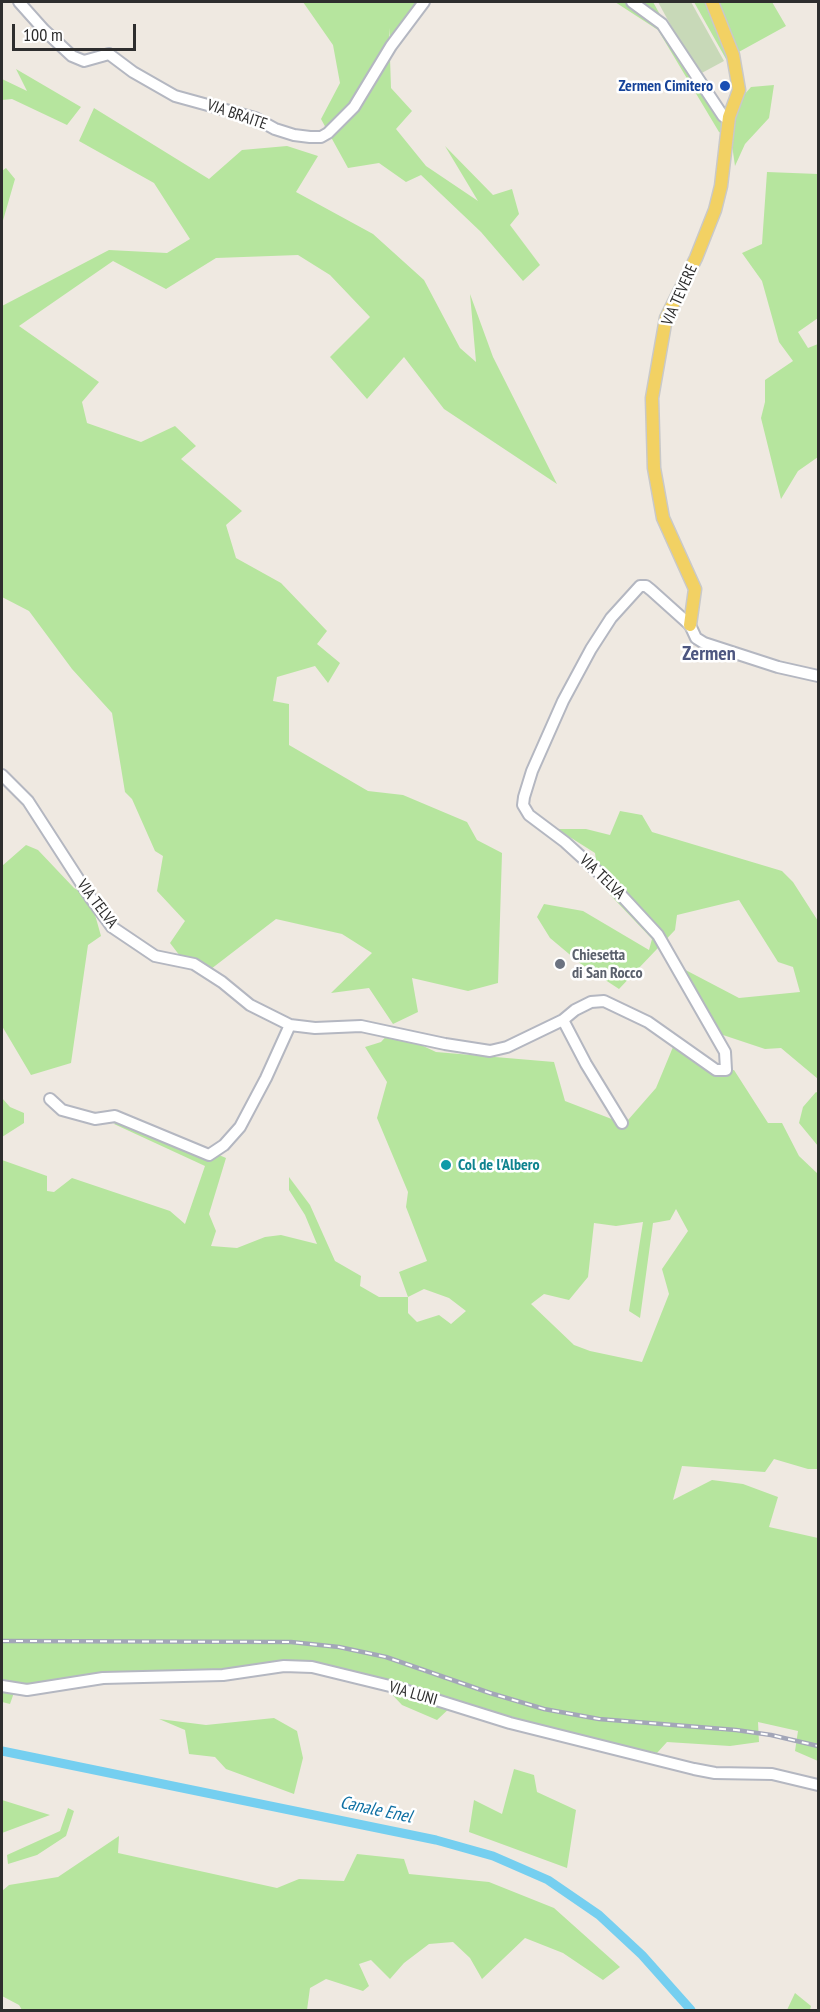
<!DOCTYPE html>
<style>
body{margin:0}
#map{position:relative;width:820px;height:2012px;overflow:hidden;background:#efe9e1;font-family:"PT Sans Narrow",sans-serif}
canvas{display:block}
.frame{position:absolute;inset:0;border:3px solid #2e2e2e;pointer-events:none}
.scale{position:absolute;left:12px;top:24px;width:124px;height:27px;box-sizing:border-box;border:3px solid #2e2e2e;border-top:0;padding-left:8px;font-size:18px;line-height:21px;white-space:nowrap;color:#2e2e2e;-webkit-text-stroke:4px #fff;paint-order:stroke}
</style>
<div id="map">
<canvas width="820" height="2012"></canvas>
<div class="frame"></div>
<div class="scale">100 m</div>
</div>
<script>
const g = document.querySelector('canvas').getContext('2d');
g.lineJoin = 'round';
function paint(path, color) { g.fillStyle = color; g.fill(path, 'evenodd'); }
const toPath = rows => new Path2D(rows.map(r => 'M' + r).join(''));
function trace(path, color, width, dash) { g.strokeStyle = color; g.lineWidth = width; g.lineCap = dash ? 'butt' : 'round'; g.setLineDash(dash || []); g.stroke(path); }
function label(font, color, halo, rows, align = 'center') {
  g.font = font + ' "PT Sans Narrow",sans-serif'; g.lineWidth = 5; g.setLineDash([]); g.textBaseline = 'middle'; g.strokeStyle = halo; g.fillStyle = color; for (const [text, x, y, turn = 0] of rows) {
    g.save(); g.translate(x, y); g.rotate((+turn || 0) * Math.PI / 180); g.textAlign = isNaN(turn) ? turn : align; if (halo) g.strokeText(text, 0, 0); g.fillText(text, 0, 0); g.restore();
  }
}
paint(toPath([
 [303,2,424,2,391,46,389,28,391,88,412,111,396,129,426,166,478,201,445,146,493,195,512,189,519,214,510,225,540,265,523,281,481,232,421,175,406,182,379,163,348,168,321,119,340,83,333,45],
 [615,2,653,2,720,122,751,87,774,85,769,118,745,144,735,166,731,138,719,132,658,30],
 [694,2,772,2,786,26,726,59],
 [16,69,81,107,67,125,12,99,2,100,2,79,27,91],
 [94,108,209,179,242,150,287,146,318,156,296,192,373,234,424,280,460,348,476,362,470,294,493,357,557,484,444,409,404,357,367,399,330,357,370,317,330,275,298,255,216,258,166,289,113,261,19,326,99,382,82,402,87,423,141,442,175,426,196,446,181,459,242,511,226,525,236,558,281,583,327,631,317,644,340,663,328,683,315,666,277,677,273,701,289,704,289,745,368,791,403,795,467,822,477,840,502,853,498,983,468,991,412,978,418,1012,393,1024,369,988,331,993,372,953,342,934,276,919,211,969,180,956,170,943,185,921,157,891,163,856,155,851,132,799,125,792,112,713,72,669,29,611,2,597,2,306,109,250,167,253,190,239,154,183,79,141],
 [6,168,15,179,2,224,2,171],
 [767,172,818,174,818,318,798,332,808,348,818,344,818,457,798,471,781,499,761,418,765,402,765,380,793,361,779,342,762,281,742,253,762,244],
 [620,811,642,815,652,832,782,871,793,882,818,921,818,1079,781,1048,765,1049,714,1032,676,965,739,998,800,992,793,967,778,962,739,900,677,915,675,930,619,989,581,964,550,938,537,917,544,904,583,911,649,950,652,939,599,883,595,853,557,829,586,829,610,835],
 [26,845,38,850,74,888,90,897,101,936,88,945,71,1063,31,1075,2,1026,2,866],
 [391,1031,436,1052,554,1062,565,1101,622,1123,628,1120,656,1088,673,1047,713,1073,734,1070,768,1123,782,1123,799,1156,818,1174,818,1469,808,1469,774,1459,765,1472,682,1466,673,1500,712,1480,743,1484,778,1497,769,1527,818,1538,818,1761,795,1751,798,1731,758,1722,759,1742,730,1746,667,1742,657,1753,588,1739,453,1705,437,1720,402,1705,382,1684,300,1660,255,1668,32,1686,17,1684,10,1704,2,1702,2,1160,47,1176,47,1191,54,1192,72,1178,170,1211,185,1224,205,1166,114,1124,125,1115,226,1158,209,1214,216,1231,211,1246,237,1248,265,1237,281,1235,317,1244,305,1215,289,1190,289,1177,310,1205,335,1261,361,1276,360,1286,379,1297,408,1297,399,1272,427,1261,406,1207,408,1192,377,1118,387,1082,365,1047,381,1042],
 [676,1209,688,1231,662,1269,669,1294,642,1362,590,1351,574,1345,531,1304,544,1294,569,1300,588,1277,594,1223,616,1226,643,1222,629,1311,640,1318,653,1223,670,1220],
 [424,1289,449,1298,466,1311,451,1324,439,1315,417,1322,408,1313,408,1297],
 [816,1092,818,1093,818,1146,799,1123,803,1107],
 [2,1098,10,1107,24,1113,24,1123,2,1137],
 [274,1718,297,1731,303,1758,294,1794,226,1769,215,1757,189,1754,185,1730,159,1719,206,1725],
 [514,1769,534,1775,537,1792,576,1810,567,1868,469,1832,474,1800,502,1814],
 [2,1800,50,1815,2,1833],
 [68,1808,74,1811,66,1836,37,1855,8,1864,7,1855,60,1831],
 [119,1836,118,1853,277,1888,299,1879,344,1881,357,1854,404,1859,409,1874,489,1882,554,1908,620,1967,603,1980,563,1953,525,1938,482,1979,470,1958,453,1942,429,1944,404,1963,390,1979,371,1960,359,1964,369,1986,363,1991,326,1979,310,1988,307,2010,22,2010,19,2005,2,1996,2,1891,9,1885,58,1877],
 [795,1993,811,2006,810,2010,787,2010]
]), '#b6e59e');
paint(toPath([
 [658,2,691,2,724,61,698,75]
]), '#c8d9b8');
trace(toPath([
 [2,1751,436,1840,493,1856,548,1880,599,1915,642,1955,691,2010]
]), '#75cff0', 9);
const minor = toPath([
 [19,2,44,30,72,56,84,61,109,54,133,72,175,96,255,118,275,129,294,135,310,137,321,137,328,133,354,107,391,46,424,2],
 [632,2,662,24,723,116,729,120],
 [2,775,28,801,90,897,112,927,155,956,194,964,222,982,250,1005,290,1025,315,1028,361,1026,445,1044,490,1051,507,1047,563,1020,575,1010,591,1002,604,1001,648,1022,716,1070,726,1070,725,1052,658,935,609,882,565,842,529,815,523,805,524,797,532,771,563,701,591,649,611,618,640,586,646,586,651,590,690,625,696,638,704,643,778,667,818,676],
 [563,1020,586,1064,622,1123],
 [50,1099,62,1110,95,1119,115,1116,209,1155,224,1145,240,1127,266,1078,290,1025],
 [2,1686,27,1690,103,1678,223,1675,284,1666,312,1667,398,1688,510,1723,694,1769,715,1773,772,1774,818,1785]
]);
const major = toPath([
 [690,625,695,589,663,518,654,468,652,398,666,318,696,258,715,210,721,186,729,117,739,90,733,55,712,2]
]);
trace(minor, '#b4b7c1', 14);
trace(major, '#c9c9c9', 15);
trace(minor, '#fff', 10);
trace(major, '#f2d163', 12);
const rail = toPath([
 [2,1641,291,1642,339,1647,386,1657,490,1693,544,1709,599,1719,736,1730,771,1735,818,1746]
]);
trace(rail, '#a3a6b8', 4.5);
trace(rail, '#fff', 2, [7]);
for (const [x, y, r, color] of [
 [725,86,6,"#1a4fb4"],
 [560,964,6,"#6b7280"],
 [446,1165,6,"#0f9aa8"]
]) { const dot = new Path2D(); dot.arc(x, y, r, 0, 2 * Math.PI); g.fillStyle = color; g.fill(dot); trace(dot, '#fff', 2); }
label('bold 16px', '#164399', '#fff', [
 ["Zermen Cimitero",713,86]
], 'right');
label('16px', '#2e2e2e', '#fff', [
 ["VIA BRAITE",237,115,19],
 ["VIA TEVERE",680,295,-66],
 ["VIA TELVA",602,877,44],
 ["VIA TELVA",97,904,53],
 ["VIA LUNI",413,1694,16]
]);
label('bold 16px', '#5b616d', '#fff', [
 ["Chiesetta",572,955],
 ["di San Rocco",572,973]
], 'left');
label('bold 16px', '#0d838f', '#fff', [
 ["Col de l'Albero",458,1165]
], 'left');
label('italic 18px', '#0d6fa3', '#fff', [
 ["Canale Enel",376,1810,12]
]);
label('bold 20px', '#4d5680', '#fff', [
 ["Zermen",709,654]
]);
</script>
